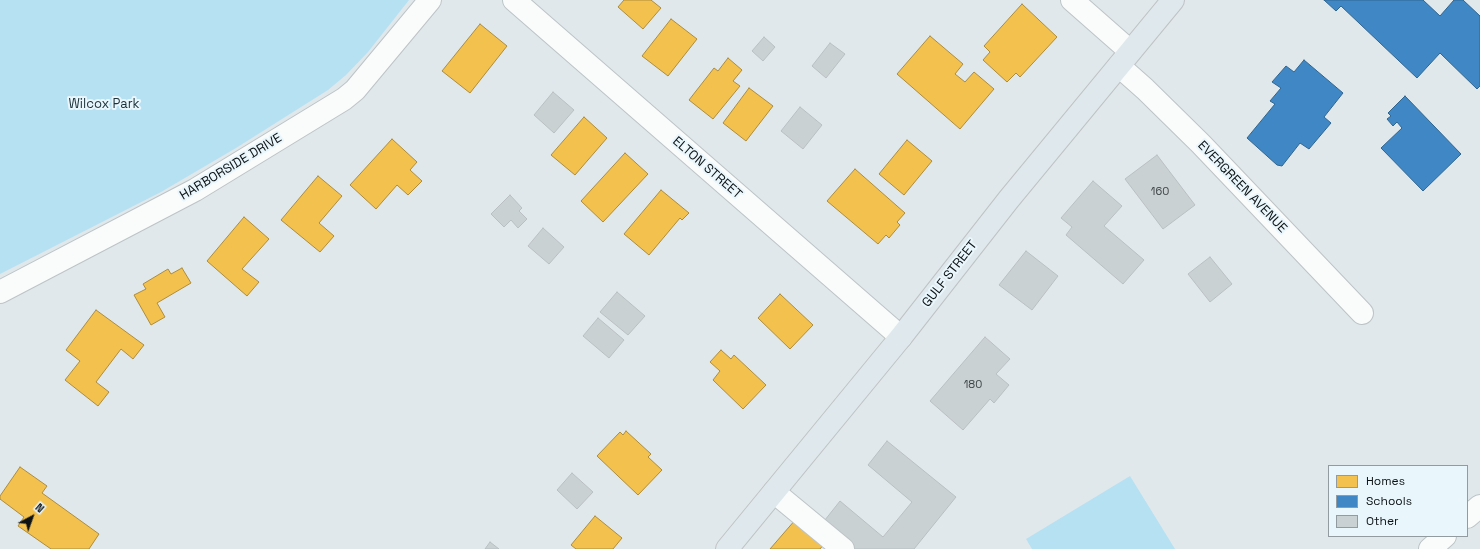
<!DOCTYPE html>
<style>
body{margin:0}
#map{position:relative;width:1480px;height:549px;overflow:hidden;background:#e0e8eb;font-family:"Space Grotesk",sans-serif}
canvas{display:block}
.legend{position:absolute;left:1328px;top:465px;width:140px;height:72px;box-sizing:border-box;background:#e9f7fd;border:1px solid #919ba0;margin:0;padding:5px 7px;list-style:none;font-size:12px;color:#0d1214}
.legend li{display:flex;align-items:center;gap:8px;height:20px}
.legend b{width:20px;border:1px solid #919ba0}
.north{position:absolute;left:12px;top:497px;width:40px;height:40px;-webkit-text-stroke:3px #e9f7fd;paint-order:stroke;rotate:41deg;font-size:11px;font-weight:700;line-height:16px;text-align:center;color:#0d1214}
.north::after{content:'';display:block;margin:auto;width:14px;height:18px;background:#0d1214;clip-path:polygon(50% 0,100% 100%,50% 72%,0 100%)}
</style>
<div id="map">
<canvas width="1480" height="549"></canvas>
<ul class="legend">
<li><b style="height:11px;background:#f2c14e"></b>Homes</li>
<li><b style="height:11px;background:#3f88c5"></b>Schools</li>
<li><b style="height:11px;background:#cad1d3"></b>Other</li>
</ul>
<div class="north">N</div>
</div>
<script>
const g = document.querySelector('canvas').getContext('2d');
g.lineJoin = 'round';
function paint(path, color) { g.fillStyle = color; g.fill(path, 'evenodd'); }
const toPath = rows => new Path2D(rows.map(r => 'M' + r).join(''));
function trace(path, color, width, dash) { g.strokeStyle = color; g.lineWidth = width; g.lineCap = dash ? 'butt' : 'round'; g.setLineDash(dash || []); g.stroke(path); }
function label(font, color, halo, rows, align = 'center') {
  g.font = font + ' "Space Grotesk",sans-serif'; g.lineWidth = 4; g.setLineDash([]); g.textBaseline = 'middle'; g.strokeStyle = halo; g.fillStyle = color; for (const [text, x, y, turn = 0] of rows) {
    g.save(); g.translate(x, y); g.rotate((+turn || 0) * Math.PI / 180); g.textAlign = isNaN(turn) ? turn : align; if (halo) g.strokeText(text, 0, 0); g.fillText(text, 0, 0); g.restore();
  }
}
paint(toPath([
 [0,0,409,0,368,52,346,75,328,90,236,148,161,192,0,274],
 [1130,476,1175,549,1032,549,1026,539]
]), '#b6e1f2');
const homes = toPath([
 [624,0,651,0,661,8,643,29,618,7,624,0],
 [1022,4,1057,37,1020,77,1016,73,1007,82,983,60,990,52,984,46,1022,4],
 [671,19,697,39,668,76,642,56,671,19],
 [480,24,507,46,470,93,442,71,480,24],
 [930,36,963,64,955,74,965,82,974,72,994,89,960,129,897,74,930,36],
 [728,58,742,70,733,81,740,86,713,119,689,100,714,68,718,71,728,58],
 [749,88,773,106,746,141,723,123,749,88],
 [584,117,607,138,575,175,551,155,584,117],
 [392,139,417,162,410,170,422,181,408,195,397,185,376,209,350,185,392,139],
 [907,140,932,161,904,195,879,174,907,140],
 [625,153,648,174,603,222,581,201,625,153],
 [855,169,905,213,897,222,900,225,889,238,886,235,878,244,827,201,855,169],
 [318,176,342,196,319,223,334,236,320,252,281,220,318,176],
 [661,190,689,213,682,220,680,218,649,255,624,234,661,190],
 [244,217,269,239,242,269,259,282,247,296,207,261,244,217],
 [182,268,191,283,157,303,165,317,151,325,134,295,146,289,143,284,168,269,171,274,182,268],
 [780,294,813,325,790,349,758,318,780,294],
 [96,310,144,345,133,359,121,349,96,382,109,392,98,406,65,380,80,361,66,350,96,310],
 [721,350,731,359,734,355,766,385,743,409,713,380,720,371,710,362,721,350],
 [626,431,651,454,648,457,662,470,638,495,597,456,620,432,623,435,626,431],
 [20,467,47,486,42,493,99,534,89,549,51,549,18,526,24,517,0,499,0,496,20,467],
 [595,516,622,538,613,549,576,549,571,545,595,516],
 [796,519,824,544,820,549,770,549,796,519]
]);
paint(homes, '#f2c14e');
trace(homes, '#ad8c3d', 1);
const schools = toPath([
 [1324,0,1423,0,1440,16,1454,0,1463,0,1480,16,1480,86,1477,89,1440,53,1417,78,1341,6,1336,11,1324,0],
 [1304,60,1343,93,1324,117,1331,123,1309,149,1300,143,1282,166,1277,165,1247,138,1275,104,1270,101,1281,88,1272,82,1286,66,1294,72,1304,60],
 [1405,96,1461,154,1423,191,1381,148,1402,128,1397,122,1393,126,1387,119,1391,116,1388,113,1405,96]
]);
paint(schools, '#3f88c5');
trace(schools, '#306590', 1);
const building = toPath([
 [764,37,775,47,763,61,752,51,764,37],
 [830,43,845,54,826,78,812,66,830,43],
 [553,92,574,110,554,133,534,115,553,92],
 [800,107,822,125,803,149,781,131,800,107],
 [1157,155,1195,205,1163,229,1125,179,1157,155],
 [1093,181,1122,206,1104,226,1144,260,1123,284,1066,235,1072,227,1061,218,1093,181],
 [510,195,522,208,519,211,527,219,518,228,511,220,504,227,491,214,510,195],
 [543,228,564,247,549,264,528,246,543,228],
 [1026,251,1058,276,1032,310,999,285,1026,251],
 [1210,257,1232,284,1210,302,1188,274,1210,257],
 [617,292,645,316,628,335,600,312,617,292],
 [598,318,624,340,609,358,583,336,598,318],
 [985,337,1010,359,996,374,1009,385,994,403,990,399,963,430,930,401,985,337],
 [887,441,956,497,914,549,851,549,821,525,840,501,883,537,912,502,868,465,887,441],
 [572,473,593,492,577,509,557,490,572,473],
 [490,542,499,549,485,549,490,542]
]);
paint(building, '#cad1d3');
trace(building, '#b9bfc2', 1);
const minor = toPath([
 [514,0,901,337],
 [1072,0,1130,51],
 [1119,66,1145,89,1201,144,1362,313],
 [0,292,195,190,344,99,355,90,430,0],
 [774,492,843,549],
 [1467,517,1480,506],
 [1430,549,1445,536]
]);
const major = toPath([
 [727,549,901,337,1009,199,1173,0]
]);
trace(minor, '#bdc4c6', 24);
trace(major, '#bfc3c4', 24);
trace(minor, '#fafcfc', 22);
trace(major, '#dfe9ed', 22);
label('11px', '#3e4446', null, [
 ["160",1160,192],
 ["180",973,385]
]);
label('13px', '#1c313a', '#e9f7fd', [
 ["Wilcox Park",104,104]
]);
label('13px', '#0d1214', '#e9f7fd', [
 ["HARBORSIDE DRIVE",231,167,-31],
 ["ELTON STREET",707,168,41],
 ["EVERGREEN AVENUE",1242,187,46],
 ["GULF STREET",950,274,-52]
]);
</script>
